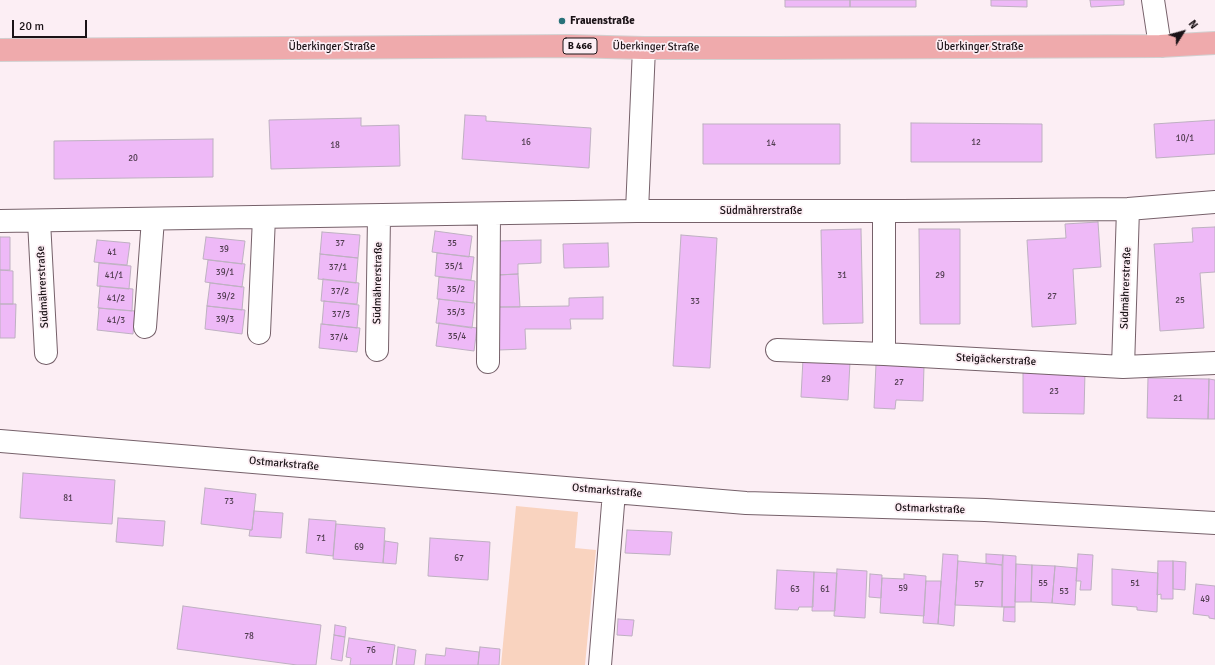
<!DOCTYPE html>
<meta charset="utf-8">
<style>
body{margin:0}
#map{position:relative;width:1215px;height:665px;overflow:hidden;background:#fceef4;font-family:Signika,sans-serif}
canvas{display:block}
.north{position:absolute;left:1163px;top:12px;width:40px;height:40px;-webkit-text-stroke:3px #fceef4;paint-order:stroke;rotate:53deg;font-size:11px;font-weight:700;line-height:16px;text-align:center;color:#1a1216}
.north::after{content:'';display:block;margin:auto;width:14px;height:18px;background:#1a1216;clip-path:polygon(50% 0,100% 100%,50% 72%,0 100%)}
.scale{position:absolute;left:12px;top:20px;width:75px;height:18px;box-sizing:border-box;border:2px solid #1a1216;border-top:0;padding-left:5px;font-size:12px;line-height:14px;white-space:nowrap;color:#1a1216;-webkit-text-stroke:3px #fceef4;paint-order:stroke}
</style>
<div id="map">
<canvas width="1215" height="665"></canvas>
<div class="north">N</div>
<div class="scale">20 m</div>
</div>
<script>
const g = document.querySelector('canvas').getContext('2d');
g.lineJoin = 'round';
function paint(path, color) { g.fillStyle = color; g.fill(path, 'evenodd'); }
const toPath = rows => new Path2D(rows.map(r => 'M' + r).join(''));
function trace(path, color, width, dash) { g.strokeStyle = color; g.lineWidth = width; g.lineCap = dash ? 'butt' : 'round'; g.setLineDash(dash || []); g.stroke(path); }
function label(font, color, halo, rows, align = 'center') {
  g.font = font + ' Signika,sans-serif'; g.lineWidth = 3.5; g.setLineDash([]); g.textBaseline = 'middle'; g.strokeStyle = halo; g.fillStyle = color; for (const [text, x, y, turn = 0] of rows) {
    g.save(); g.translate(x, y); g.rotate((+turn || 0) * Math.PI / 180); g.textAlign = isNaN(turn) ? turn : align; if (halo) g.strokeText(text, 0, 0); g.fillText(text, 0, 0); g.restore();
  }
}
paint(toPath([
 [516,506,578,512,575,548,596,550,585,665,501,665]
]), '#f9d3bf');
const building = toPath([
 [785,0,850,0,850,7,785,7,785,0],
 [850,0,916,0,916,7,850,7,850,0],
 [991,0,1027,0,1027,7,991,6,991,0],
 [1090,0,1124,0,1124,5,1091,7,1090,0],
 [465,115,486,116,486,121,591,128,589,168,462,159,465,115],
 [361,118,361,126,399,125,400,166,271,169,269,120,361,118],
 [1215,120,1215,154,1156,158,1154,124,1215,120],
 [911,123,1042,124,1042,162,911,162,911,123],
 [703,124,840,124,840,164,703,164,703,124],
 [213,139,213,177,54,179,54,141,213,139],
 [1098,222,1101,267,1073,269,1076,324,1032,327,1027,240,1066,238,1065,224,1098,222],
 [1215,227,1215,272,1200,273,1204,328,1160,331,1154,244,1193,242,1192,228,1215,227],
 [861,229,863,323,823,324,821,230,861,229],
 [919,229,960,229,960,324,920,324,919,229],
 [435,231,472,236,469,257,432,252,435,231],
 [322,232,360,235,358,258,320,254,322,232],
 [681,235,717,238,710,368,673,366,681,235],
 [0,237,10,237,10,270,0,270,0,237],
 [206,237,245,241,242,264,203,259,206,237],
 [97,240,130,243,127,265,94,262,97,240],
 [541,240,541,263,518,264,518,274,497,275,496,241,541,240],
 [608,243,609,267,564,268,563,244,608,243],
 [437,253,474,257,471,280,435,276,437,253],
 [320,254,358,258,356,283,318,279,320,254],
 [208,260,245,264,242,287,205,282,208,260],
 [99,263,131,266,129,289,97,286,99,263],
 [0,270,13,271,13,304,0,304,0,270],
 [518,274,520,307,498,307,497,275,518,274],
 [439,277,475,281,473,303,437,299,439,277],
 [323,279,359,283,357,304,321,301,323,279],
 [210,283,244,287,242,310,207,306,210,283],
 [100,286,133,289,132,311,98,308,100,286],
 [603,297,603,319,570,319,571,329,525,329,526,349,499,350,498,307,569,306,569,298,603,297],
 [439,299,475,303,472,328,436,323,439,299],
 [324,301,359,305,357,328,322,324,324,301],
 [0,304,16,304,15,338,0,338,0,304],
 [207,306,245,310,242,334,205,329,207,306],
 [99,308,135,311,133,334,97,330,99,308],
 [439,323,477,328,474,351,436,346,439,323],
 [321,324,360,328,357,352,319,348,321,324],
 [803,359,850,362,848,400,801,397,803,359],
 [876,364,924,366,923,401,896,400,895,409,874,408,876,364],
 [1023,370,1085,371,1084,414,1023,413,1023,370],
 [1148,378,1209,379,1208,419,1147,418,1148,378],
 [1209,379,1215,380,1215,419,1208,419,1209,379],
 [23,473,115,480,112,524,20,518,23,473],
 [205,488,256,494,252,530,201,524,205,488],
 [254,511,283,513,281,538,249,536,250,530,252,530,254,511],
 [118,518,165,521,163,546,116,542,118,518],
 [309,519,336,521,333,556,306,553,309,519],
 [336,524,385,528,383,563,333,559,336,524],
 [627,530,672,532,670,555,625,553,627,530],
 [430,538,490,542,488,580,428,576,430,538],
 [385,541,398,543,396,564,383,563,385,541],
 [943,554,958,555,954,626,938,624,943,554],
 [986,554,1003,555,1002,565,986,563,986,554],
 [1078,554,1093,555,1091,590,1080,590,1081,581,1076,581,1078,554],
 [1003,555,1016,556,1015,607,1002,607,1003,555],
 [958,561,1002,565,1002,607,955,605,958,561],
 [1158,561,1173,561,1173,599,1161,599,1161,594,1157,595,1158,561],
 [1173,561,1186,562,1185,590,1173,589,1173,561],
 [1016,564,1032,565,1031,602,1015,602,1016,564],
 [1032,565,1055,566,1052,603,1031,602,1032,565],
 [1055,566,1077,568,1075,605,1052,603,1055,566],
 [837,569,867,571,865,618,834,616,837,569],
 [1112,569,1158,573,1157,612,1137,610,1137,607,1112,605,1112,569],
 [777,570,814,572,813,607,799,607,798,610,775,609,777,570],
 [814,572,837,573,835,611,812,611,814,572],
 [870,574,882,575,881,598,869,597,870,574],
 [904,574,926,576,924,616,880,613,882,578,904,579,904,574],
 [926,581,941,581,938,624,923,623,926,581],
 [1196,584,1215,586,1215,619,1209,618,1209,616,1193,614,1196,584],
 [183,606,321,625,316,665,297,665,177,649,183,606],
 [1004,607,1015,607,1015,622,1003,621,1004,607],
 [618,619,634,620,632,636,617,635,618,619],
 [335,625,346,627,345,637,334,635,335,625],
 [334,635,345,637,342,661,331,659,334,635],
 [349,638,395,645,392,665,350,665,351,658,346,657,349,638],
 [398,647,416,650,414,665,396,665,398,647],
 [480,647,500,649,499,665,478,665,480,647],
 [446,648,479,652,478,665,425,665,426,654,445,656,446,648]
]);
paint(building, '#eeb9f7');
trace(building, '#beb0c1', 1);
const minor = toPath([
 [1153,0,1160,46],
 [637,211,644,48],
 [884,211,884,354],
 [0,221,637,211,903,211,1128,209,1215,202],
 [39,221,46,353],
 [145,327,153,219],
 [259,333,264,217],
 [377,350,379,216],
 [777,350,884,354,1123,367,1215,363],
 [488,362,489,214],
 [1123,367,1128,209],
 [0,441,746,503,985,510,1215,523],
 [600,665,614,492]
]);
const major = toPath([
 [0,50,570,46,644,48,778,48,1160,46,1215,43]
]);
trace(minor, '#76616a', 24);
trace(major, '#d1d0d0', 24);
trace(minor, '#fff', 22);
trace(major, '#efaaac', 22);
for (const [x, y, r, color] of [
 [562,21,4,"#287179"]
]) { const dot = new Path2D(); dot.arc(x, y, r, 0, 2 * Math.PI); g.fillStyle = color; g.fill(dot); trace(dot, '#fceef4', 1.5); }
label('9px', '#4f3c4e', null, [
 ["10/1",1185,139],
 ["16",526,143],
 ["12",976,143],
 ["14",771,144],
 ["18",335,146],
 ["20",133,159],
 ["37",340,244],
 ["35",452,244],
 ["39",224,250],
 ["41",112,253],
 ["35/1",454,267],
 ["37/1",338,268],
 ["39/1",225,273],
 ["41/1",114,276],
 ["31",842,276],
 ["29",940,276],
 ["35/2",456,290],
 ["37/2",340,292],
 ["39/2",226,297],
 ["27",1052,297],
 ["41/2",116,299],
 ["25",1180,301],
 ["33",695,302],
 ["35/3",456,313],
 ["37/3",341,315],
 ["39/3",225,320],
 ["41/3",116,321],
 ["35/4",457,337],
 ["37/4",339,338],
 ["29",826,380],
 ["27",899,383],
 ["23",1054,392],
 ["21",1178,399],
 ["81",68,499],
 ["73",229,502],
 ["71",321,539],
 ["69",359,548],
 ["67",459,559],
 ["55",1043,584],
 ["51",1135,584],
 ["57",979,585],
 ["59",903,589],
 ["63",795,590],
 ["61",825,590],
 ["53",1064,592],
 ["49",1205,600],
 ["78",249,637],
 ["76",371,651]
]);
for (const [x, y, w] of [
 [580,46,34]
]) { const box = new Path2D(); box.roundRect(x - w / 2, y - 8, w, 16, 3); g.fillStyle = '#fceef4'; g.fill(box); trace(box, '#1a1216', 1); }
label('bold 10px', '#1a1216', null, [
 ["B 466",580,46]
]);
label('bold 11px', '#1a1216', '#fceef4', [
 ["Frauenstraße",570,21]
], 'left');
label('11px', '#1a1216', '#fceef4', [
 ["Überkinger Straße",332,47],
 ["Überkinger Straße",656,47,1],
 ["Überkinger Straße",980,47],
 ["Südmährerstraße",761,211],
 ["Südmährerstraße",378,283,-89],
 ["Südmährerstraße",43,287,-93],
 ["Südmährerstraße",1126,288,-88],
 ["Steigäckerstraße",996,360,3],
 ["Ostmarkstraße",284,464,5],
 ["Ostmarkstraße",607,491,5],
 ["Ostmarkstraße",930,509,2]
]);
</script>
